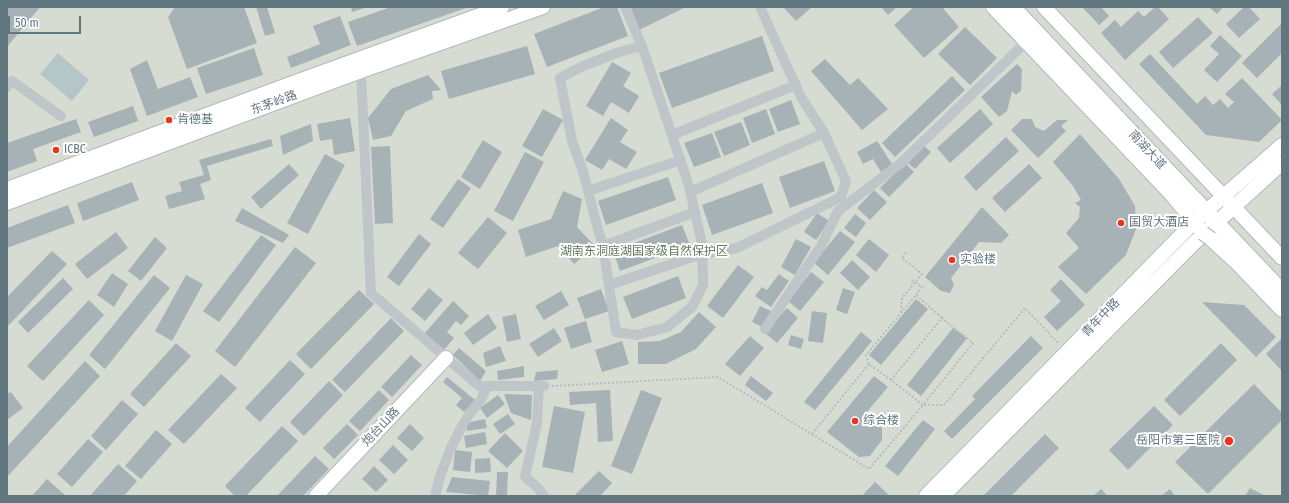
<!DOCTYPE html>
<meta charset="utf-8">
<style>
body{margin:0}
#map{position:relative;width:1289px;height:503px;overflow:hidden;background:#f7f7f3;font-family:"Fira Sans Condensed",sans-serif}
canvas{display:block}
.frame{position:absolute;inset:0;border:8px solid #607780;pointer-events:none}
.scale{position:absolute;left:8px;top:16px;width:73px;height:18px;box-sizing:border-box;border:2px solid #607780;border-top:0;padding-left:5px;font-size:12px;line-height:14px;white-space:nowrap;color:#607780;-webkit-text-stroke:3px #fff;paint-order:stroke}
</style>
<div id="map">
<canvas width="1289" height="503"></canvas>
<div class="frame"></div>
<div class="scale">50 m</div>
</div>
<script>
const g = document.querySelector('canvas').getContext('2d');
g.lineJoin = 'round';
function paint(path, color) { g.fillStyle = color; g.fill(path, 'evenodd'); }
const toPath = rows => new Path2D(rows.map(r => 'M' + r).join(''));
function trace(path, color, width, dash) { g.strokeStyle = color; g.lineWidth = width; g.lineCap = dash ? 'butt' : 'round'; g.setLineDash(dash || []); g.stroke(path); }
function label(font, color, halo, rows, align = 'center') {
  g.font = font + ' "Fira Sans Condensed","Noto Sans SC",sans-serif'; g.lineWidth = 4; g.setLineDash([]); g.textBaseline = 'middle'; g.strokeStyle = halo; g.fillStyle = color; for (const [text, x, y, turn = 0] of rows) {
    g.save(); g.translate(x, y); g.rotate((+turn || 0) * Math.PI / 180); g.textAlign = isNaN(turn) ? turn : align; if (halo) g.strokeText(text, 0, 0); g.fillText(text, 0, 0); g.restore();
  }
}
paint(toPath([
 [7,7,1282,7,1282,496,7,496]
]), '#d7dcd2');
paint(toPath([
 [58,53,89,80,72,101,40,74]
]), '#b5c6c8');
paint(toPath([
 [9,7,40,7,7,47,7,9],
 [175,7,244,7,257,43,187,69,168,17],
 [256,7,267,7,275,33,265,36],
 [351,7,368,7,352,12],
 [391,7,469,7,357,46,348,22],
 [604,7,617,7,628,36,547,67,534,34],
 [627,7,686,7,639,30],
 [783,7,812,7,796,21],
 [881,7,897,7,888,15],
 [914,7,942,7,959,27,924,58,894,25],
 [1082,7,1101,7,1109,16,1099,25],
 [1155,7,1158,7,1169,19,1125,60,1101,33,1115,20,1121,27,1138,11,1144,17],
 [1209,7,1223,7,1217,14],
 [1244,7,1249,7,1260,19,1239,38,1226,24],
 [340,16,351,45,291,68,287,57,320,44,313,26],
 [1198,17,1213,33,1173,68,1159,52],
 [1282,23,1282,53,1257,78,1242,63],
 [965,27,997,58,970,85,938,54],
 [1220,35,1242,56,1217,82,1204,70,1219,54,1210,46],
 [762,36,774,71,672,108,659,73],
 [527,46,535,74,449,99,441,71],
 [254,48,263,75,206,94,197,68],
 [1150,54,1197,104,1205,96,1213,105,1220,99,1228,108,1234,102,1225,94,1242,78,1282,120,1259,142,1206,135,1139,64],
 [825,59,850,85,858,78,888,109,862,130,811,71],
 [147,60,158,89,190,77,198,97,147,116,130,69],
 [612,62,631,73,623,86,639,96,629,113,611,102,603,116,586,106],
 [1017,64,1022,69,1021,91,1016,95,1012,91,1007,111,999,117,981,97],
 [428,75,441,90,432,91,433,99,406,111,391,136,373,140,368,118,391,89],
 [952,76,965,90,895,157,882,143],
 [1282,85,1282,105,1272,94],
 [791,100,800,124,778,132,769,109],
 [133,106,138,121,94,137,88,122],
 [543,109,563,120,542,157,522,146],
 [766,109,775,134,752,143,743,118],
 [980,109,993,124,950,163,937,148],
 [350,118,355,151,334,155,332,139,320,141,317,124],
 [611,118,628,130,620,142,637,152,626,169,609,159,602,170,585,160],
 [76,119,81,132,33,149,37,161,7,172,7,143],
 [1022,119,1032,119,1035,127,1044,131,1057,120,1068,120,1061,126,1066,131,1038,158,1011,130],
 [741,122,750,145,724,156,714,132],
 [311,124,313,141,283,155,280,136],
 [712,133,721,157,694,167,684,143],
 [1080,134,1119,179,1135,206,1136,229,1126,255,1086,294,1058,267,1079,248,1066,233,1079,218,1080,207,1075,203,1081,200,1073,186,1053,162],
 [1006,137,1019,151,976,191,964,177],
 [271,139,273,146,207,166,211,180,200,184,205,199,169,209,165,196,182,191,179,182,204,175,199,160],
 [483,140,502,152,480,189,461,177],
 [877,141,892,164,881,172,873,159,863,164,857,152],
 [390,146,393,223,375,224,371,147],
 [924,146,931,152,915,169,908,163],
 [525,152,544,162,513,221,494,211],
 [325,154,345,165,308,234,287,223],
 [824,161,835,191,790,208,779,177],
 [905,163,914,172,889,197,880,188],
 [289,164,299,175,261,209,251,197],
 [1029,164,1042,178,1005,212,992,198],
 [668,177,676,200,606,225,598,201],
 [458,179,471,188,443,228,430,219],
 [132,182,139,200,83,221,77,203],
 [762,183,773,213,712,235,702,205],
 [874,190,887,202,870,220,857,208],
 [563,191,582,199,577,227,595,246,574,264,558,246,526,257,518,230,551,219],
 [68,205,75,223,7,248,7,228],
 [982,207,1009,235,1001,243,979,242,951,278,954,285,950,293,941,291,925,277],
 [242,208,289,235,283,243,235,221],
 [817,213,829,221,816,240,804,232],
 [855,214,866,223,856,237,844,228],
 [488,217,507,233,478,269,458,253],
 [682,225,690,245,620,271,613,251],
 [840,231,855,242,828,275,814,263],
 [116,232,128,248,87,279,75,264],
 [419,234,431,244,399,286,387,277],
 [261,235,276,245,219,322,203,311],
 [155,237,167,248,141,281,128,271],
 [796,239,811,247,795,275,781,267],
 [869,239,889,255,876,272,856,255],
 [295,247,316,263,235,367,215,351],
 [52,251,67,264,7,327,7,297],
 [852,260,870,277,858,290,840,273],
 [738,265,754,277,723,318,707,306],
 [811,272,824,282,800,311,788,301],
 [112,273,128,284,114,307,97,295],
 [779,274,789,281,771,307,755,296,762,287,767,290],
 [154,275,170,288,105,369,89,355],
 [186,275,203,284,172,341,155,331],
 [678,276,686,298,632,319,623,297],
 [63,278,73,289,28,333,18,322],
 [1061,279,1085,305,1057,331,1044,317,1061,301,1050,290],
 [429,288,443,300,425,321,411,309],
 [843,288,855,292,847,314,836,310],
 [601,289,609,311,585,319,577,298],
 [359,290,374,304,311,369,296,354],
 [561,291,569,305,544,320,535,306],
 [916,299,928,309,881,365,869,355],
 [89,300,104,315,43,381,27,366],
 [453,301,469,316,461,325,456,321,447,332,454,338,443,351,424,334],
 [1202,302,1244,305,1276,337,1256,357],
 [760,306,771,311,764,328,752,322],
 [787,308,798,318,777,343,765,333],
 [812,311,827,313,823,343,808,341],
 [699,312,716,327,696,349,666,364,638,364,638,342,660,341,681,332],
 [488,314,497,328,473,345,464,333],
 [516,314,521,339,507,342,502,317],
 [391,318,404,331,345,392,332,380],
 [586,321,592,342,571,349,564,328],
 [554,328,562,341,538,357,529,344],
 [953,328,967,338,921,396,907,385],
 [861,332,872,341,815,410,804,402],
 [791,335,804,339,801,349,788,345],
 [750,336,764,348,740,376,725,364],
 [1031,336,1043,348,952,439,944,431,975,399,972,396],
 [1281,339,1282,340,1282,371,1266,354],
 [622,341,629,364,602,372,595,350],
 [176,343,191,356,144,407,130,394],
 [1221,343,1237,360,1180,416,1164,400],
 [500,346,506,361,486,367,483,353],
 [459,348,486,371,480,381,453,355],
 [411,355,422,365,392,397,381,387],
 [290,360,305,374,260,422,245,408],
 [85,361,100,376,7,477,7,447],
 [524,366,524,377,498,380,497,371],
 [558,370,557,379,534,381,536,372],
 [221,374,237,388,184,444,168,430],
 [751,376,773,393,766,401,745,385],
 [874,376,888,387,865,414,882,428,882,440,870,456,859,457,827,432],
 [447,377,475,400,464,412,456,405,462,398,443,382],
 [329,381,343,395,304,436,290,422],
 [1254,384,1282,413,1282,420,1208,494,1175,462],
 [379,390,389,400,360,431,349,421],
 [610,390,613,441,598,442,596,403,570,405,569,392],
 [641,390,662,398,632,474,611,466],
 [11,392,23,408,7,420,7,394],
 [504,394,532,395,531,420,511,413],
 [498,395,505,404,487,418,480,408],
 [122,400,138,414,106,450,91,436],
 [554,406,585,412,573,473,542,467],
 [1154,406,1173,425,1128,470,1109,450],
 [508,414,515,424,500,434,493,424],
 [485,419,487,428,467,431,465,423],
 [923,420,935,429,898,476,885,466],
 [347,424,358,435,334,459,323,448],
 [410,424,424,438,412,451,397,438],
 [282,426,298,441,246,496,235,496,225,486],
 [156,430,172,444,141,479,125,466],
 [485,432,487,444,466,448,464,436],
 [505,433,523,451,507,468,488,451],
 [1045,434,1059,448,1011,496,983,496],
 [88,439,103,452,72,487,57,474],
 [393,445,408,460,394,474,379,460],
 [455,450,472,452,470,472,453,470],
 [315,456,329,469,303,496,277,496],
 [490,458,491,472,475,473,475,459],
 [118,464,137,481,124,496,90,496],
 [374,466,388,480,376,492,362,479],
 [599,471,612,483,600,496,574,496],
 [497,472,508,472,507,496,496,496],
 [452,477,490,481,488,496,446,492],
 [47,479,66,496,32,496],
 [875,482,888,494,886,496,862,496],
 [1250,488,1266,496,1245,496],
 [1101,489,1108,496,1093,496],
 [1170,489,1175,496,1161,496]
]), '#a6b2b6');
const secondary = toPath([
 [993,7,1171,194,1200,229],
 [1044,7,1282,258],
 [7,189,290,84,502,7],
 [7,203,361,71,543,7],
 [1211,239,1236,262,1282,310],
 [316,496,446,358],
 [926,496,1194,222,1282,145],
 [943,496,1194,243,1282,163]
]);
const primary = toPath([
 [1012,7,1282,292]
]);
trace(secondary, '#b1b9bd', 16);
trace(primary, '#b2b9bc', 18);
trace(toPath([
 [912,280,922,287,916,295],
 [901,312,902,298,922,274,902,258,907,251],
 [869,364,866,355,916,295,942,318],
 [552,386,718,377,869,469,923,405,944,405,1025,308,1059,344],
 [812,434,869,364,891,380,923,405,973,343,942,318,891,380]
]), '#b7bcbe', 2, [2, 2]);
trace(toPath([
 [625,7,642,46,689,186,702,244,703,285,692,307,667,327,637,335,616,332,603,246,596,222,583,171,572,141,560,78,581,67,619,52,642,46],
 [361,71,371,293,479,386,544,386],
 [7,87,12,81,61,116],
 [672,135,796,85],
 [588,191,681,160],
 [690,192,824,133],
 [603,246,695,212],
 [609,285,702,254,737,248,841,197,846,181,824,133,801,97,760,7],
 [765,329,821,246,838,211,901,163,1026,42],
 [539,386,537,423,525,477,537,487,544,496],
 [435,496,440,476,450,450,462,426,470,413,481,400,487,386]
]), '#bfc5c8', 10);
trace(secondary, '#fff', 14);
trace(primary, '#fff', 16);
const secondaryBridge = toPath([
 [1203,233,1211,239]
]);
trace(secondaryBridge, '#b1b9bd', 16, []);
trace(secondaryBridge, '#fff', 14);
for (const [x, y, r, color] of [
 [169,120,4,"#ed321d"],
 [56,150,4,"#ed321d"],
 [1121,223,4,"#ed321d"],
 [952,260,4,"#ed321d"],
 [855,421,4,"#ed321d"],
 [1229,441,5,"#ed321d"]
]) { const dot = new Path2D(); dot.arc(x, y, r, 0, 2 * Math.PI); g.fillStyle = color; g.fill(dot); trace(dot, '#fff', 1.5); }
label('12px', '#607780', '#fff', [
 ["东茅岭路",274,103,-20],
 ["南湖大道",1147,150,47],
 ["青年中路",1101,318,-46],
 ["炮台山路",381,427,-47]
]);
label('12px', '#607780', '#fff', [
 ["肯德基",177,120],
 ["ICBC",64,150],
 ["国贸大酒店",1129,223],
 ["实验楼",960,260],
 ["综合楼",863,421],
 ["岳阳市第三医院",1220,441,"right"]
], 'left');
label('12px', '#67785f', '#fff', [
 ["湖南东洞庭湖国家级自然保护区",644,252]
]);
</script>
